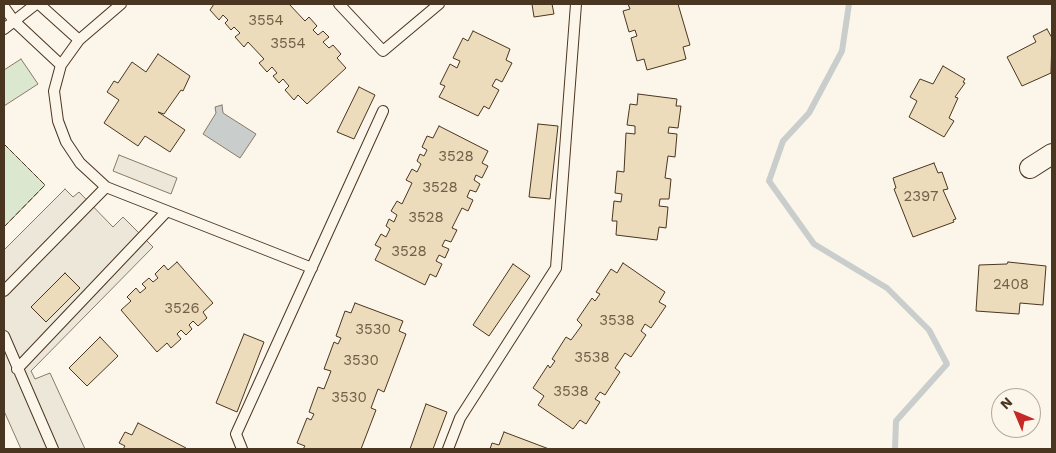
<!DOCTYPE html>
<style>
body{margin:0}
#map{position:relative;width:1056px;height:453px;overflow:hidden;background:#fbf6e9;font-family:"Work Sans",sans-serif}
canvas{display:block}
.frame{position:absolute;inset:0;border:5px solid #4a3520;pointer-events:none}
.north{position:absolute;left:991px;top:388px;width:50px;height:50px;box-sizing:border-box;background:#fbf6e9;border:1px solid #b4a999;border-radius:50%;rotate:315deg;font-size:14px;font-weight:700;line-height:20px;text-align:center;color:#4a3520}
.north::after{content:'';display:block;margin:auto;width:18px;height:22px;background:#c62828;clip-path:polygon(50% 0,100% 100%,50% 72%,0 100%)}
</style>
<div id="map">
<canvas width="1056" height="453"></canvas>
<div class="frame"></div>
<div class="north">N</div>
</div>
<script>
const g = document.querySelector('canvas').getContext('2d');
g.lineJoin = 'round';
function paint(path, color) { g.fillStyle = color; g.fill(path, 'evenodd'); }
const toPath = rows => new Path2D(rows.map(r => 'M' + r).join(''));
function trace(path, color, width, dash) { g.strokeStyle = color; g.lineWidth = width; g.lineCap = dash ? 'butt' : 'round'; g.setLineDash(dash || []); g.stroke(path); }
function label(font, color, halo, rows, align = 'center') {
  g.font = font + ' "Work Sans",sans-serif'; g.lineWidth = 4; g.setLineDash([]); g.textBaseline = 'middle'; g.strokeStyle = halo; g.fillStyle = color; for (const [text, x, y, turn = 0] of rows) {
    g.save(); g.translate(x, y); g.rotate((+turn || 0) * Math.PI / 180); g.textAlign = isNaN(turn) ? turn : align; if (halo) g.strokeText(text, 0, 0); g.fillText(text, 0, 0); g.restore();
  }
}
const green = toPath([
 [21,59,38,84,4,106,4,70,21,59],
 [4,144,45,185,4,227,4,144]
]);
paint(green, '#dce7d0');
trace(green, '#887966', 1);
const parking = toPath([
 [119,155,177,178,171,194,113,171,119,155],
 [65,189,73,197,79,192,113,227,123,217,153,247,31,371,35,379,50,373,85,449,21,449,4,411,4,250,65,189]
]);
paint(parking, '#ede7d9');
trace(parking, '#887966', 1);
const water = toPath([
 [222,105,223,113,256,134,240,158,203,134,216,113,215,107,222,105]
]);
paint(water, '#c9cecd');
trace(water, '#887966', 1);
trace(toPath([
 [849,4,842,51,809,113,783,141,769,181,814,244,887,288,929,330,947,364,896,421,895,449]
]), '#c9cecd', 6);
const building = toPath([
 [214,4,289,4,305,21,309,17,317,26,313,30,318,35,323,31,329,37,323,42,329,48,333,45,341,54,337,58,346,68,307,104,298,95,294,100,285,90,289,86,283,79,279,83,273,76,277,73,272,67,267,72,259,63,264,59,248,42,244,47,235,37,240,33,234,27,231,30,225,23,228,20,223,15,219,20,210,10,214,4],
 [532,4,552,4,554,14,534,17,532,4],
 [628,4,678,4,690,45,683,47,686,59,647,70,644,59,637,61,631,38,637,36,635,30,629,32,623,11,630,9,628,4],
 [1047,29,1052,38,1051,73,1022,86,1007,57,1036,42,1033,36,1047,29],
 [473,31,510,49,506,60,512,63,502,82,496,79,492,86,499,90,489,109,484,106,478,116,439,97,445,86,440,84,450,64,457,68,460,61,453,58,463,38,468,41,473,31],
 [158,54,190,76,183,91,181,90,164,114,158,112,185,130,170,152,145,136,138,146,104,123,119,100,107,92,114,81,118,83,132,62,146,72,158,54],
 [943,66,965,79,963,82,965,83,955,97,958,98,949,118,954,121,944,137,909,117,917,101,910,97,920,79,933,84,943,66],
 [359,87,375,95,354,139,337,132,359,87],
 [638,94,677,99,676,106,681,106,678,128,669,127,668,133,677,134,675,157,668,156,665,178,671,179,669,199,660,199,659,206,668,207,666,228,659,227,657,240,616,235,617,221,612,221,614,201,621,202,622,194,615,193,617,171,624,172,626,133,635,134,635,126,627,125,630,104,637,105,638,94],
 [538,124,558,126,550,199,529,197,538,124],
 [439,126,488,151,482,163,488,166,482,178,476,175,474,180,480,184,476,192,470,190,467,197,473,200,468,211,462,208,452,228,457,230,451,242,445,240,442,246,449,249,445,258,439,255,436,261,442,264,436,277,430,274,425,285,375,260,381,248,375,245,381,234,386,237,390,229,386,226,389,219,394,222,397,215,391,211,397,201,402,204,412,183,406,180,412,169,417,172,421,164,417,161,420,154,424,156,427,150,422,147,427,136,433,138,439,126],
 [934,163,938,173,942,172,948,189,943,190,956,219,953,220,954,222,913,237,894,189,896,188,893,178,934,163],
 [177,262,213,303,203,312,207,318,198,326,193,321,189,325,192,329,186,335,181,330,177,334,181,339,171,348,167,343,157,352,121,310,131,301,127,297,136,288,140,293,146,288,142,284,149,278,153,282,158,278,155,274,164,265,168,270,177,262],
 [1008,262,1046,266,1043,305,1020,303,1019,314,976,311,979,265,1007,264,1008,262],
 [623,263,665,292,659,302,666,306,651,328,645,324,641,331,646,335,631,357,625,353,615,368,620,372,605,395,600,392,595,399,600,402,586,424,580,420,573,429,538,405,544,396,533,388,548,365,550,368,555,361,552,359,566,337,571,340,582,325,577,320,592,298,595,301,600,294,596,292,611,269,617,273,623,263],
 [513,264,530,276,489,336,473,325,513,264],
 [65,273,80,288,46,322,31,307,65,273],
 [355,303,403,321,399,331,406,334,384,392,378,389,371,408,376,410,361,449,303,449,305,446,297,443,307,418,311,420,314,414,309,412,318,387,324,389,331,371,324,369,334,342,338,344,341,338,336,336,345,311,351,313,355,303],
 [244,334,264,342,237,412,216,403,244,334],
 [100,337,118,356,87,386,69,368,100,337],
 [426,404,447,412,433,449,410,449,426,404],
 [138,423,186,448,186,449,123,449,125,446,119,443,125,432,132,435,138,423],
 [504,432,549,449,490,449,492,443,499,445,504,432]
]);
paint(building, '#ecdcbc');
trace(building, '#4a3520', 1);
const lane = toPath([
 [39,4,79,40],
 [339,4,383,51,439,4],
 [4,7,14,21,61,65],
 [4,29,36,4],
 [106,187,80,163,66,142,58,121,54,91,61,65,79,40,121,4],
 [4,291,106,187,312,268],
 [4,336,53,449],
 [17,369,167,211],
 [242,449,236,434,383,111],
 [448,449,460,418,556,268,576,4]
]);
const street = toPath([
 [1030,168,1052,154]
]);
trace(lane, '#4a3520', 12);
trace(street, '#4a3520', 22);
trace(lane, '#fbf6e9', 10);
trace(street, '#fbf6e9', 20);
trace(toPath([
 [4,144,45,185,4,227]
]), '#4a3520', 1, [6, 2.5]);
label('15px', '#725f47', null, [
 ["3554",266,21],
 ["3554",288,44],
 ["3528",456,157],
 ["3528",440,188],
 ["2397",921,197],
 ["3528",426,218],
 ["3528",409,252],
 ["2408",1011,285],
 ["3526",182,309],
 ["3538",617,321],
 ["3530",373,330],
 ["3538",592,358],
 ["3530",361,361],
 ["3538",571,392],
 ["3530",349,398]
]);
</script>
